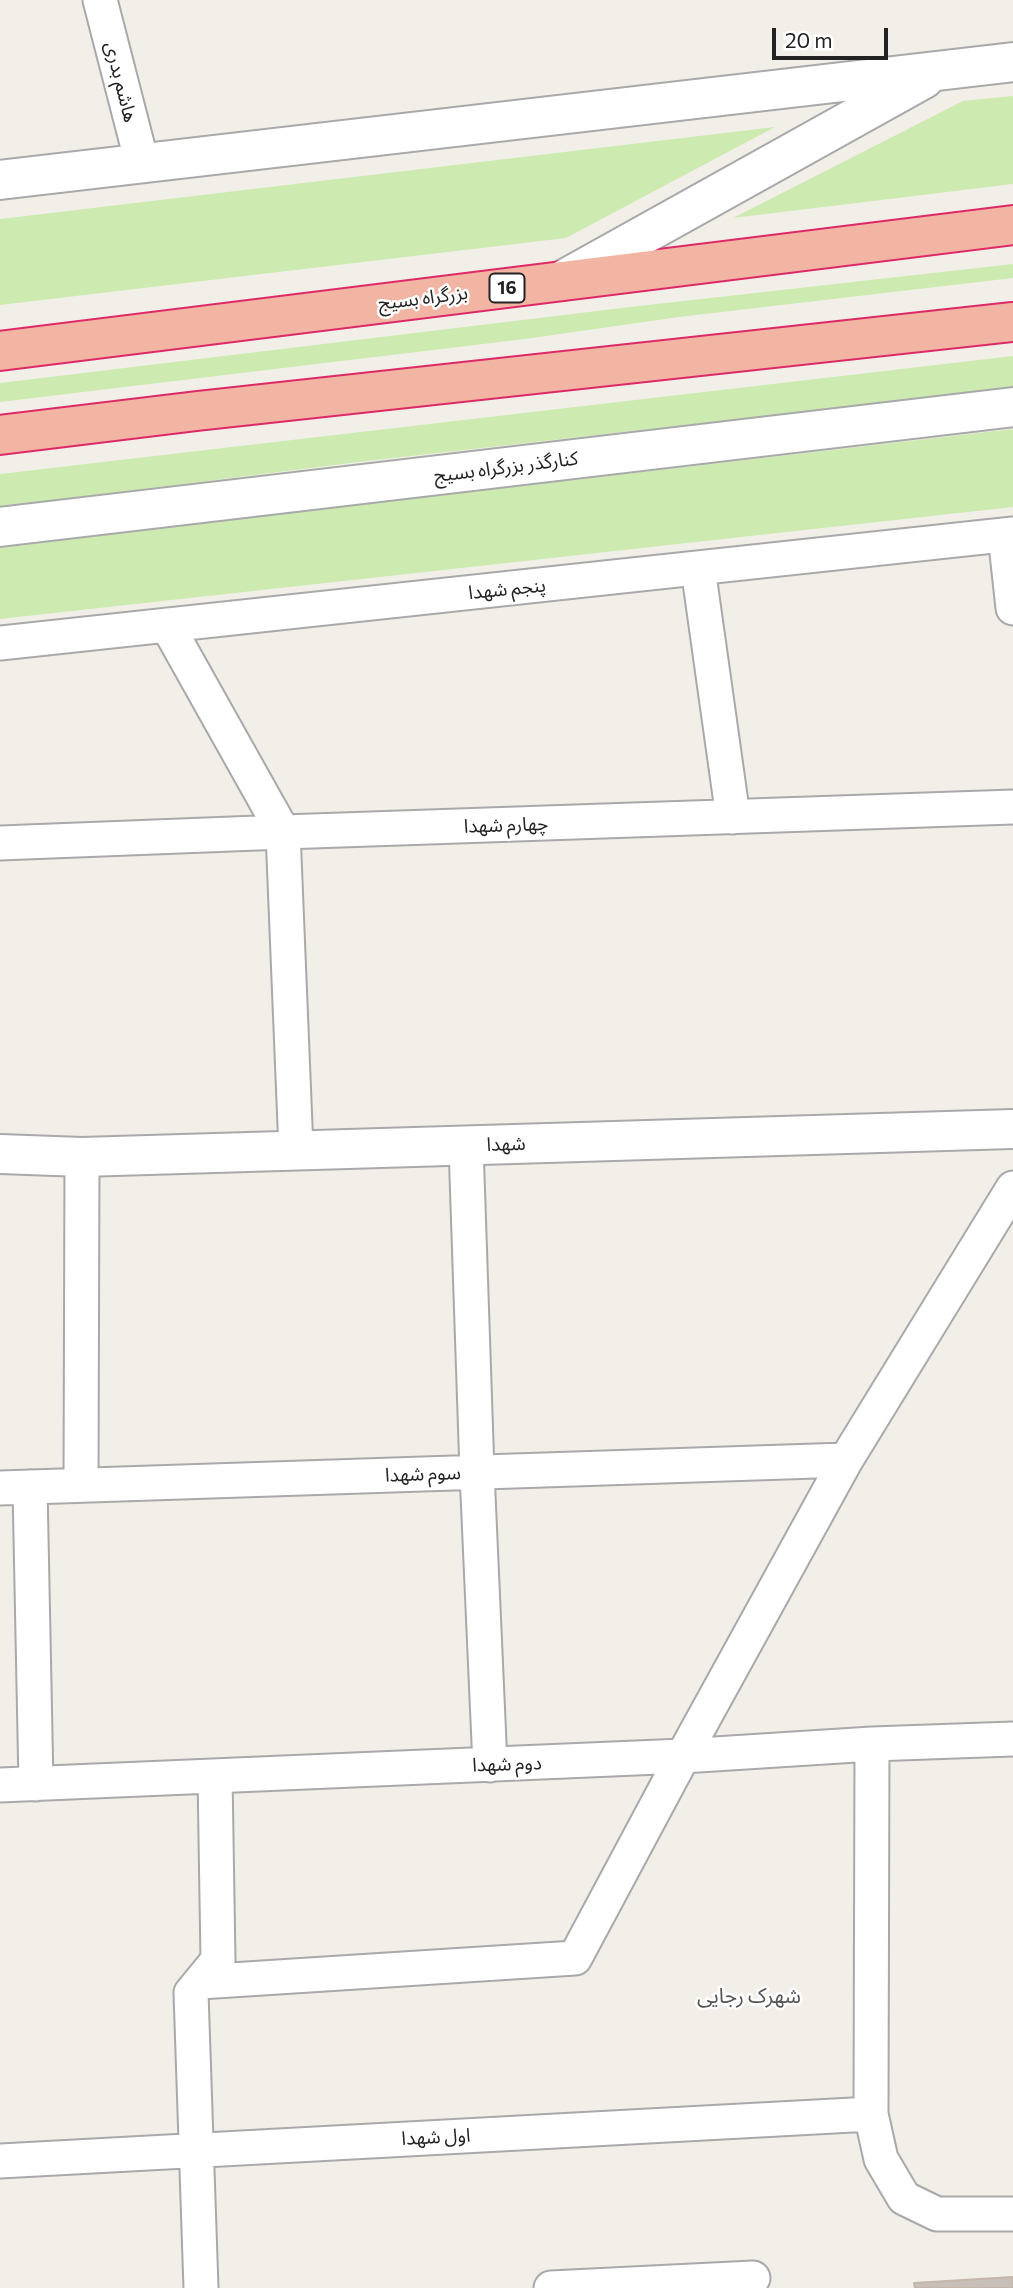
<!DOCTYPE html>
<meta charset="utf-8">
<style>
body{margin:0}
#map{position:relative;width:1013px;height:2288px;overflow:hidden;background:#f2efe9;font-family:Commissioner,sans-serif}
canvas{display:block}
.scale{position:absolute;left:772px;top:28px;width:116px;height:32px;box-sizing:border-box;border:4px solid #222;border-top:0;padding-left:9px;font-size:21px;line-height:24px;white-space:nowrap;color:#222;-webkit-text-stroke:5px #fff;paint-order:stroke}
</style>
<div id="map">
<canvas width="1013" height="2288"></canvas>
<div class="scale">20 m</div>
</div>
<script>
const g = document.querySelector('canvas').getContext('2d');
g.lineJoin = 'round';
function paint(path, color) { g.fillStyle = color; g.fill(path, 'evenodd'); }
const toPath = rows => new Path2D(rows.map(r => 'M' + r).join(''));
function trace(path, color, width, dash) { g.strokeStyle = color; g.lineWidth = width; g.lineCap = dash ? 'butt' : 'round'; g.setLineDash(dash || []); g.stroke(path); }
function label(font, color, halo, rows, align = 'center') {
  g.font = font + ' Commissioner,"Noto Sans Arabic",sans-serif'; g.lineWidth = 5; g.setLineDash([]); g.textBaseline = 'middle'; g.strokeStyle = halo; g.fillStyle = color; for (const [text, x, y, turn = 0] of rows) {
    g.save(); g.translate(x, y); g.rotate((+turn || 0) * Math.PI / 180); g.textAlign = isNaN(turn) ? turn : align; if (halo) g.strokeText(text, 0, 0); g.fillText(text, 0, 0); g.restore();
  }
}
paint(toPath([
 [1013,96,1013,184,733,218,963,101],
 [775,127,566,238,0,305,0,219],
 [1013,264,1013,278,679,317,525,339,0,402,0,383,630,307],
 [1013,356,1013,388,367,461,0,507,0,474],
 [1013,429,1013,507,0,619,0,548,184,525]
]), '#cdebb0');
const building = toPath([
 [1013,2277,1013,2288,915,2288,914,2283,1013,2277]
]);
paint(building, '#c7bfb8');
trace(building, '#c4b6ab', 2);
const minor = toPath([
 [100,0,142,163],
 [1005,535,1013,608],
 [698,568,733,817],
 [167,625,283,832,296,1150],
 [0,643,1013,534],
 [0,843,283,832,1013,807],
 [466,1146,477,1472,490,1765],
 [81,1485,82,1157],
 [30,1487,36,1784],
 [0,1488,846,1460],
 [872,1744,871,2114,881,2159,904,2198,937,2214,1013,2214],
 [0,1785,683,1756,872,1744,1013,1739],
 [200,1982,575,1958,683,1756,846,1460,1013,1188],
 [0,2161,871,2114],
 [201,2288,191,1993,218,1960,215,1776],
 [551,2288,753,2278]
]);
const tertiary = toPath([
 [0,180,1013,62],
 [561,281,924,79],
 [0,527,1013,407],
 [0,1154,82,1157,1013,1129]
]);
const trunk = toPath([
 [0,351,1013,225],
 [0,435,197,411,1013,322]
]);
trace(minor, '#a9a9a9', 37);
trace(tertiary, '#a9a9a9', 42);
trace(trunk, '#dc2a67', 42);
trace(minor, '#fff', 33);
trace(tertiary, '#fff', 38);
trace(trunk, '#f2b4a3', 38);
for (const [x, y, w] of [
 [507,288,35]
]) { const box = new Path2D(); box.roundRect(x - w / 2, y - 14.5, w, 29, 5); g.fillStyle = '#fff'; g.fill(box); trace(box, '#222', 2); }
label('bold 18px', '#222', null, [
 ["16",507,288]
]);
label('19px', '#222', '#fff', [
 ["هاشم بدری",121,82,76],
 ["بزرگراه بسیج",423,298,-7],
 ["کنارگذر بزرگراه بسیج",506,467,-7],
 ["پنجم شهدا",507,589,-6],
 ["چهارم شهدا",506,825,-2],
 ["شهدا",506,1144,-2],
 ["سوم شهدا",423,1474,-2],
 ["دوم شهدا",507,1764,-2],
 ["اول شهدا",436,2137,-3]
]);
label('21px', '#555', '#fff', [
 ["شهرک رجایی",749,1996]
]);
</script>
